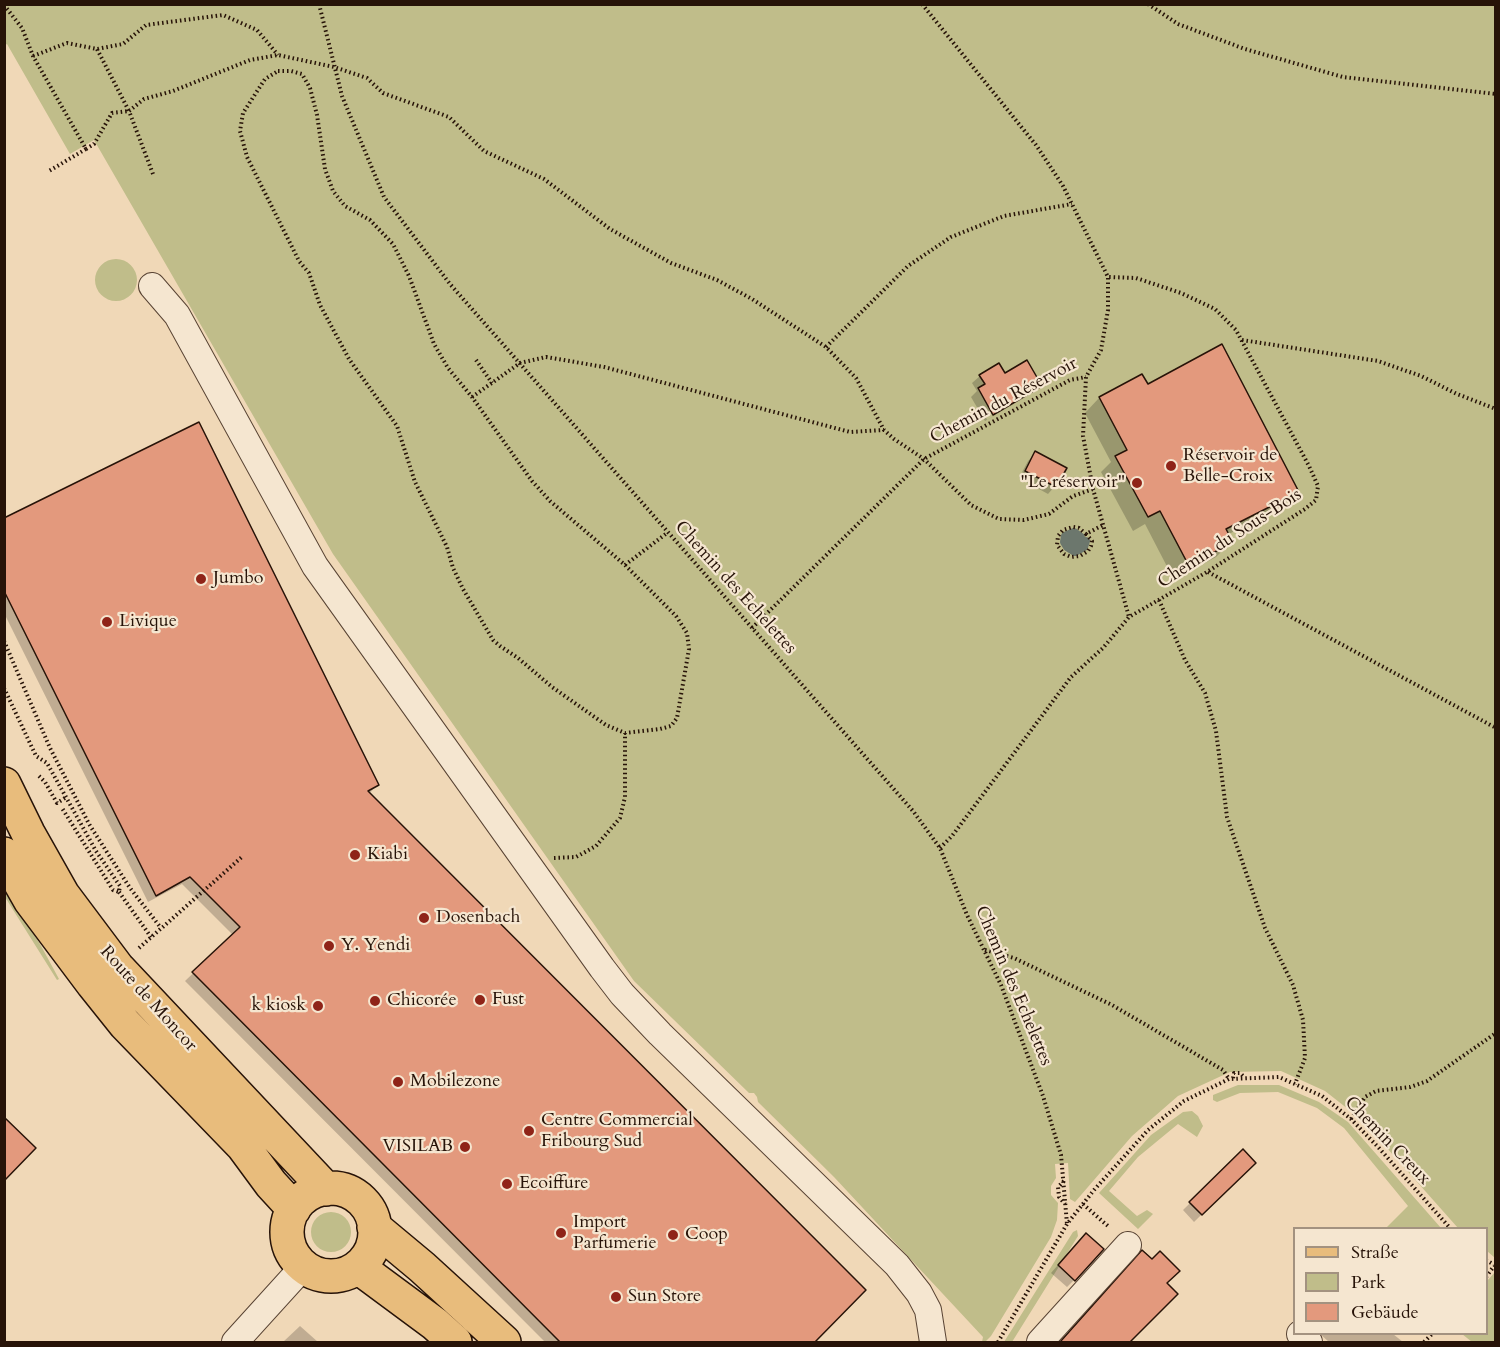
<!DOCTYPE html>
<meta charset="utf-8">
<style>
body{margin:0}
#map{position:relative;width:1500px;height:1347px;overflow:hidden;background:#f0d8b7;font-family:Cardo,serif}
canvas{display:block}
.frame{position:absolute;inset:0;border:6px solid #271308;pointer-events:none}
.legend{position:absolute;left:1293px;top:1227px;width:195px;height:108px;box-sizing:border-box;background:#f5e6d0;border:2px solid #a39280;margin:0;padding:8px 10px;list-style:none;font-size:18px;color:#271308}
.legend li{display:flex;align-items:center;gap:12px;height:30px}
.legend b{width:30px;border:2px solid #a39280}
</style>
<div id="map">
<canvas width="1500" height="1347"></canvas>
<div class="frame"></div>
<ul class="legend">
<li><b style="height:8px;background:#e8bc7c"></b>Straße</li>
<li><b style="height:16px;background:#c0bd8a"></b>Park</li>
<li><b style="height:16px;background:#e3997d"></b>Gebäude</li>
</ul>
</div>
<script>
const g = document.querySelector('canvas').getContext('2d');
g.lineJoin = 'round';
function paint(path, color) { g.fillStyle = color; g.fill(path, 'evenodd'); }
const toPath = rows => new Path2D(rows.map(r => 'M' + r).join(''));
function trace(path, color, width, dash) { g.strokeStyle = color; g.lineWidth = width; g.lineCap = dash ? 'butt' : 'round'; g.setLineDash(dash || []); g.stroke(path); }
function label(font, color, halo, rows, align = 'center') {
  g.font = font + ' Cardo,serif'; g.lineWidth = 4.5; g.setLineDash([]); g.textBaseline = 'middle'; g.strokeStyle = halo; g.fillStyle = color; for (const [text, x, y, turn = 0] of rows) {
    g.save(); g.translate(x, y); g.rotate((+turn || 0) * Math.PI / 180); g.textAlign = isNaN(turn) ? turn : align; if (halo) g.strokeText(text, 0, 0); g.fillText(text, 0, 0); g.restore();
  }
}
paint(toPath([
 [4,5,1495,5,1495,1258,1487,1251,1486,1228,1458,1228,1362,1120,1325,1091,1281,1071,1230,1072,1178,1096,1132,1136,1075,1202,1070,1199,1068,1163,1055,1164,1056,1178,1051,1186,1051,1195,1058,1203,1057,1220,1051,1237,991,1336,985,1342,982,1342,983,1337,834,1177,758,1102,757,1097,754,1093,749,1093,634,981,333,554,94,140,70,154,7,44,5,45],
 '95 280a21 21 0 1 1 42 0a21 21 0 1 1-42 0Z',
 [4,888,40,944,59,979,57,980,5,897],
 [1238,1085,1279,1085,1319,1102,1348,1122,1441,1228,1386,1228,1408,1206,1344,1128,1317,1108,1278,1092,1240,1093,1217,1102,1213,1100,1213,1095],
 [1192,1111,1198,1116,1203,1126,1197,1137,1178,1124,1138,1157,1109,1191,1137,1216,1147,1210,1153,1214,1138,1229,1099,1193,1151,1135,1183,1112],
 '311 1232a20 20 0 1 1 40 0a20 20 0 1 1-40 0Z',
 [1077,1230,1078,1236,1012,1342,1004,1342,1073,1232],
 [1495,1272,1495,1342,1472,1342,1462,1334,1486,1334,1487,1281]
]), '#c0bd8a');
paint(toPath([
 [1004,375,1040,386,1034,393,1034,389,986,417,987,420,1033,393,985,421,971,397,977,391,972,383,980,376],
 [1141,376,1147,386,1297,491,1283,506,1227,535,1231,542,1216,557,1174,580,1145,524,1133,531,1101,472,1111,462,1085,413,1099,398],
 [1036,453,1055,486,1048,494,1019,478,1028,461],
 [4,520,377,785,369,794,864,1290,813,1342,545,1342,185,981,233,935,182,884,148,902,4,613],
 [1243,1151,1254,1163,1194,1222,1183,1210],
 [1078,1242,1074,1280,1067,1287,1051,1273],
 [1133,1261,1165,1283,1176,1294,1128,1342,1061,1342],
 [300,1326,318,1342,283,1342],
 [1320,1334,1393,1334,1403,1342,1329,1342]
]), '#0003');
trace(toPath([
 [1075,540,1073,537,1071,538,1073,545,1076,545,1078,539,1071,535,1068,537,1070,546,1077,547,1081,542,1081,537,1074,532,1065,536,1064,542,1067,547,1075,552,1084,547,1086,541]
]), '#6c776d', 8);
const building = toPath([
 [1222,344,1299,492,1226,529,1233,542,1189,566,1160,511,1148,517,1115,456,1127,450,1099,397,1142,374,1148,384,1222,344],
 [1027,360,1042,386,993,415,978,388,985,384,979,375,999,363,1005,373,1027,360],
 [199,422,379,785,368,791,866,1290,815,1342,560,1342,192,972,240,927,190,877,156,896,4,591,4,518,199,422],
 [1035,451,1067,468,1056,487,1025,471,1035,451],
 [4,1117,36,1148,4,1181,4,1117],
 [1243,1149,1256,1163,1202,1215,1189,1202,1243,1149],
 [1086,1233,1104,1249,1075,1281,1058,1265,1086,1233],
 [1142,1250,1152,1259,1160,1251,1180,1271,1167,1283,1178,1294,1130,1342,1060,1342,1142,1250]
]);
paint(building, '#e3997d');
trace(building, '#271308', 1.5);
const minor = toPath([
 [152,286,177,315,315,566,602,968,622,994,660,1034,897,1265,919,1293,928,1310,933,1342],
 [1300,1334,1309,1342],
 [235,1342,303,1267],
 [1040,1342,1128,1245]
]);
const major = toPath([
 [4,784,28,833,63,895,117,967,326,1189],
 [4,854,30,900,93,984,125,1024,243,1146,271,1184,294,1209],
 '287 1232a44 44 0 1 1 88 0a44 44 0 1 1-88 0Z',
 [374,1227,422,1267,504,1342],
 [358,1267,435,1324,455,1342]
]);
trace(minor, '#594434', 28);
trace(major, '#271308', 36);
trace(toPath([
 [319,4,342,96,384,197,450,284,913,811,940,848,967,915,1001,985,1043,1096,1061,1155,1067,1224],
 [922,4,1036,145,1063,186,1108,277,1108,310,1101,350,1086,377,1083,436,1093,489,1129,617],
 [1148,4,1178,24,1245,49,1343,77,1496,94],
 [4,5,22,28,33,56,86,149,49,171],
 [33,56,67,43,97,49,123,44,146,25,223,15,257,30,278,55],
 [278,71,291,71,302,74,310,88,317,115,325,169,333,191,345,206,370,220,393,244,409,276,434,344,448,368,472,397,532,481,550,501,625,565,676,616,687,633,689,649,677,718,671,726,660,729,625,733,606,725,552,687,518,658,500,646,493,640,463,589,453,568,447,547,415,482,397,426,349,359,320,305,309,273,299,261,247,157,240,131,243,113,265,79,278,71],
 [86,149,94,144,112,113,129,111,97,49],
 [153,174,129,111,144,99,173,91,250,60,278,55,334,67,367,78,383,93,449,117,484,151,544,179,610,229,671,263,717,280,752,299,826,347,856,378,884,430,894,439,924,459,971,505,999,519,1024,520,1049,514,1073,496,1093,489],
 [1242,340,1378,361,1421,376,1457,394,1496,409],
 [826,347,908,266,951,237,1004,216,1072,204],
 [476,360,492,383],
 [472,397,520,363,546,357,604,367,850,432,884,430],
 [1086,534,1092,541,1091,546,1088,551,1080,556,1071,557,1064,554,1057,545,1058,536,1063,530,1073,527,1079,528,1086,534,1103,525],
 [625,565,667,533],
 [1208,572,1496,728],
 [1159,600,1185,660,1205,693,1216,731,1227,817,1265,928,1293,985,1303,1020,1305,1058,1295,1084],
 [752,628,924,459,1070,380,1086,377],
 [4,641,50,748,89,824,130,888,161,928],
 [4,668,7,667],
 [4,688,36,756,47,763,96,851,120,886,119,892,113,890,62,808],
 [39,776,45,782,57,803,65,798],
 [940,848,952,836,1071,677,1103,648,1129,617,1207,572,1305,509,1316,500,1318,486,1309,466,1236,330,1215,309,1181,293,1136,278,1108,277],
 [554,858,576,857,596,846,620,818,625,797,625,733],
 [119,892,151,937],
 [139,948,243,856],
 [985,950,1014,958,1112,1005,1223,1070,1229,1079],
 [1233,1078,1234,1073,1240,1073,1244,1077],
 [1351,1119,1365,1097,1376,1091,1410,1087,1427,1081,1496,1033],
 [1064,1181,1058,1187,1059,1197,1065,1204],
 [1083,1204,1109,1227],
 [1486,1260,1496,1266],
 [1486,1277,1494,1266],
 [998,1342,1067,1224,1094,1190,1148,1130,1184,1101,1229,1079,1279,1077,1322,1096,1351,1119,1378,1147,1450,1228],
 [1424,1342,1432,1334]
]), '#271308', 4, [1.5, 3]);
trace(minor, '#f5e6d0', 26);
trace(major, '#e8bc7c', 33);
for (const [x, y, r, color] of [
 [1171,466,6,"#8f2418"],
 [1137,483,6,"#8f2418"],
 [201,579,6,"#8f2418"],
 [107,622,6,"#8f2418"],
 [355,855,6,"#8f2418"],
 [424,918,6,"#8f2418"],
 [329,946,6,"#8f2418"],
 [480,1000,6,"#8f2418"],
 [375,1001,6,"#8f2418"],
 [318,1006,6,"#8f2418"],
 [398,1082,6,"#8f2418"],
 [529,1131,6,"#8f2418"],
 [465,1147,6,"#8f2418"],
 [507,1184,6,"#8f2418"],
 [561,1233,6,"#8f2418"],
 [673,1235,6,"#8f2418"],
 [616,1297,6,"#8f2418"]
]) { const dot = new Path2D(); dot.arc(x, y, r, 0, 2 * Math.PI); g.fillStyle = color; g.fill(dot); trace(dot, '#f5e6d0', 2); }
label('18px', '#271308', '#f5e6d0', [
 ["Chemin du Réservoir",1004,401,-28],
 ["Chemin du Sous-Bois",1230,539,-33],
 ["Chemin des Echelettes",735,588,48],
 ["Chemin des Echelettes",1013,986,67],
 ["Route de Moncor",148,999,48],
 ["Chemin Creux",1387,1141,46]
]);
label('18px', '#271308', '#f5e6d0', [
 ["Réservoir de",1183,456],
 ["Belle-Croix",1183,477],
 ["\"Le réservoir\"",1125,483,"right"],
 ["Jumbo",213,579],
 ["Livique",119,622],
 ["Kiabi",367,855],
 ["Dosenbach",436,918],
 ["Y. Yendi",341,946],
 ["Fust",492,1000],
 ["Chicorée",387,1001],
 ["k kiosk",306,1006,"right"],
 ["Mobilezone",410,1082],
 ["Centre Commercial",541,1121],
 ["Fribourg Sud",541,1142],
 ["VISILAB",453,1147,"right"],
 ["Ecoiffure",519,1184],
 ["Import",573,1223],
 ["Parfumerie",573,1244],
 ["Coop",685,1235],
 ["Sun Store",628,1297]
], 'left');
</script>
